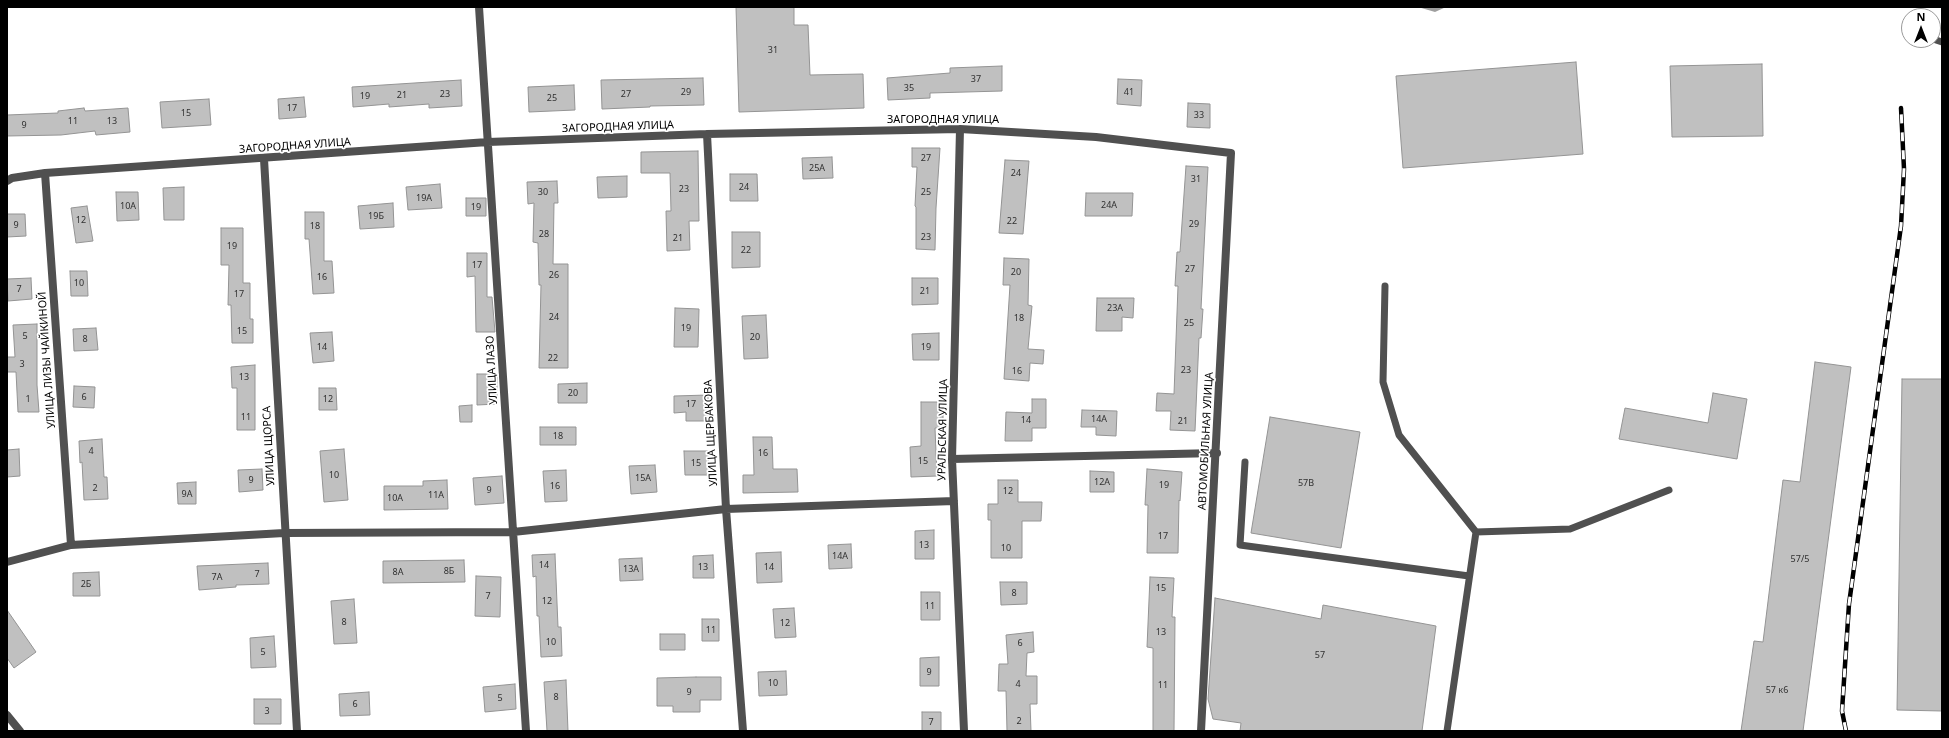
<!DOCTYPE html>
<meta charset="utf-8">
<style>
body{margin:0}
#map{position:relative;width:1949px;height:738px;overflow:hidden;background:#fff;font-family:"Noto Sans",sans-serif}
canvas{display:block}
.frame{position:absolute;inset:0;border:8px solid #000;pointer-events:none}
.north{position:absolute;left:1901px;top:8px;width:40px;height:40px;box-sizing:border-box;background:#fff;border:1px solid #999;border-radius:50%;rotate:0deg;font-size:11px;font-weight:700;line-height:16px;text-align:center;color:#000}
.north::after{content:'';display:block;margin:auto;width:14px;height:18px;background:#000;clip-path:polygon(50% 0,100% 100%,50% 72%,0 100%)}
</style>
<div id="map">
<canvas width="1949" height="738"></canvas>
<div class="frame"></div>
<div class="north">N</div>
</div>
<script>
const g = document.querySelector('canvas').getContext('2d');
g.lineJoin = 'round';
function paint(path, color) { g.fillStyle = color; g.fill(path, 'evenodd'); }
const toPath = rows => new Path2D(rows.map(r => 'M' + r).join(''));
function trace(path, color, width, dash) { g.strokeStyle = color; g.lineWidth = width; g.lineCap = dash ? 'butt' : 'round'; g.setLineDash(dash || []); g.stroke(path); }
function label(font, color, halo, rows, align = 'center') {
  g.font = font + ' "Noto Sans",sans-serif'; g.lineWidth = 3.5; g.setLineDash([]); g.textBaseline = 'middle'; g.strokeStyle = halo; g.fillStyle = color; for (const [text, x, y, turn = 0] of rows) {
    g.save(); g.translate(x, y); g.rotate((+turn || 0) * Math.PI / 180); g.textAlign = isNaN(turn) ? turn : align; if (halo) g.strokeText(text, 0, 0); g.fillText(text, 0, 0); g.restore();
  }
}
paint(toPath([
 [1418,7,1446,7,1435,12]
]), '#9e9e9e');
const building = toPath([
 [736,7,794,7,794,25,808,25,810,75,863,74,864,108,739,112,736,7],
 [1576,62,1583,154,1403,168,1396,76,1576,62],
 [1762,64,1763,136,1672,137,1670,66,1762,64],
 [1002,66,1002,91,930,93,930,98,888,100,887,78,950,73,950,68,1002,66],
 [703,78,704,105,650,106,650,107,602,109,601,80,703,78],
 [1118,79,1142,80,1141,106,1117,104,1118,79],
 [461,80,462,106,429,108,429,104,389,107,389,104,353,107,352,87,461,80],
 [574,85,575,110,529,112,528,87,574,85],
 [304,97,306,117,279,119,278,99,304,97],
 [209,99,211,125,162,128,160,102,209,99],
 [1188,103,1210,104,1210,128,1187,127,1188,103],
 [84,108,85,111,128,108,130,132,96,135,95,131,61,135,7,136,7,115,58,113,58,111,84,108],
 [912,148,940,148,936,208,935,250,916,249,916,207,915,206,917,167,912,167,912,148],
 [698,151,699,221,689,221,690,250,667,251,666,211,671,211,670,173,641,173,641,152,698,151],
 [832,157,833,178,803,179,802,158,832,157],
 [1005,160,1029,161,1023,234,999,233,1005,160],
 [1186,166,1208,167,1201,309,1203,309,1201,338,1199,338,1195,431,1170,430,1171,411,1156,411,1157,393,1174,394,1178,286,1175,286,1177,252,1180,252,1186,166],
 [730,174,757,174,758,201,730,201,730,174],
 [627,176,627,197,598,198,597,177,627,176],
 [557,181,558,203,554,203,553,264,568,264,568,368,539,368,541,285,539,285,538,243,533,242,534,203,528,204,527,182,557,181],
 [440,184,442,208,408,210,406,187,440,184],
 [184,187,184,220,164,220,163,188,184,187],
 [116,192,138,192,139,220,117,221,116,192],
 [1086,193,1133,193,1132,216,1085,216,1086,193],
 [466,198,486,198,486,216,466,216,466,198],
 [393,203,394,227,360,229,358,206,393,203],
 [87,206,93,241,76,243,71,208,87,206],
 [305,212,324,212,324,261,332,261,334,293,313,294,309,239,305,239,305,212],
 [7,214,25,214,26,236,7,237,7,214],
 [221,228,243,228,243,283,250,283,250,319,253,319,253,343,232,343,231,305,228,305,229,265,221,265,221,228],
 [732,232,760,232,760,267,732,268,732,232],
 [467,253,487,253,487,297,492,297,495,332,476,332,475,276,467,277,467,253],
 [1004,258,1029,259,1028,305,1032,306,1028,349,1044,350,1043,364,1030,363,1029,381,1004,379,1010,285,1003,285,1004,258],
 [70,271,87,271,88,296,71,296,70,271],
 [31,278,32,299,8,301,7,279,31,278],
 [912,278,938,278,938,304,912,305,912,278],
 [1097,298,1134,298,1133,318,1122,317,1122,331,1096,331,1097,298],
 [675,308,699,309,698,347,674,347,675,308],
 [766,315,768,358,744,359,742,316,766,315],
 [37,324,37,385,39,412,18,412,16,372,7,372,7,357,15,357,13,325,37,324],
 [96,328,98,350,74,351,73,329,96,328],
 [332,332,334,361,313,363,310,333,332,332],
 [939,333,939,360,913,360,912,334,939,333],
 [1815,362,1851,367,1803,731,1741,731,1754,641,1763,642,1783,480,1800,482,1815,362],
 [255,365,255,430,237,430,237,388,232,388,231,367,255,365],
 [477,374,497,374,497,404,477,405,477,374],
 [1902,379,1942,379,1942,711,1897,710,1902,379],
 [587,383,587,403,558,403,558,384,587,383],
 [74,386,95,387,94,408,73,407,74,386],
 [319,388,336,388,337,410,319,410,319,388],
 [1713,393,1747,399,1737,459,1619,439,1625,408,1708,423,1713,393],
 [708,395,709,421,686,421,686,412,674,413,674,396,708,395],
 [1032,399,1046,399,1046,428,1032,428,1032,441,1005,441,1006,412,1032,413,1032,399],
 [921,402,943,402,943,428,935,428,937,476,911,477,910,447,921,446,921,402],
 [472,405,472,422,460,422,459,406,472,405],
 [1082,410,1117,411,1116,436,1096,435,1096,427,1081,427,1082,410],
 [1270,417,1360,432,1341,548,1251,533,1270,417],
 [540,427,576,427,576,445,540,445,540,427],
 [753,437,772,437,773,469,797,469,798,492,743,493,743,475,754,475,753,437],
 [102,439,104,477,107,477,108,499,84,500,82,462,80,463,79,441,102,439],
 [19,449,20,476,7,477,7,450,19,449],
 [344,449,348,500,324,502,320,451,344,449],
 [684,451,708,451,709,475,685,475,684,451],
 [655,465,657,492,631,494,629,466,655,465],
 [262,469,263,490,239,492,238,470,262,469],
 [1147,469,1182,472,1180,501,1179,500,1178,553,1147,553,1148,505,1145,505,1147,469],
 [566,470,567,501,545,502,543,471,566,470],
 [1090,471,1114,472,1114,492,1090,492,1090,471],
 [502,476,504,503,475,505,473,478,502,476],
 [447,480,448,509,384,510,384,486,423,486,423,481,447,480],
 [998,480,1018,480,1018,502,1042,502,1041,521,1022,521,1022,558,991,558,991,520,988,520,988,504,998,504,998,480],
 [196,482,196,504,178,504,177,483,196,482],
 [934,530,934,559,915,559,915,531,934,530],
 [851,544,852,568,829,569,828,545,851,544],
 [781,552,782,582,757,583,756,553,781,552],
 [555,554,558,627,561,627,562,656,541,657,539,616,537,616,536,576,533,577,532,555,555,554],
 [713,555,714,578,693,578,693,556,713,555],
 [642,558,643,580,620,581,619,559,642,558],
 [464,560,465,582,383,583,383,561,464,560],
 [268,563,269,584,236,585,236,587,199,590,197,566,268,563],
 [99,572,100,596,73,596,73,573,99,572],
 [476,576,501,577,500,617,475,616,476,576],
 [1150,577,1174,578,1172,617,1175,617,1174,731,1153,731,1153,648,1147,647,1150,577],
 [1000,582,1027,582,1027,604,1001,605,1000,582],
 [921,592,940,592,940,620,921,620,921,592],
 [1215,598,1321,619,1323,605,1436,626,1422,731,1240,731,1241,723,1213,719,1208,699,1215,598],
 [354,599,357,643,334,644,331,601,354,599],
 [794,608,796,637,775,638,773,609,794,608],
 [7,610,36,652,14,668,7,658,7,610],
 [702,619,719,619,719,641,702,641,702,619],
 [1033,632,1034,652,1027,653,1026,676,1037,676,1037,704,1030,704,1031,731,1007,731,1006,691,998,691,999,664,1008,664,1006,635,1033,632],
 [660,634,685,634,685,650,660,650,660,634],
 [274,636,276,667,251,668,250,638,274,636],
 [939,657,939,686,920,686,920,658,939,657],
 [786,671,787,695,759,696,758,672,786,671],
 [696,677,721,677,721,700,700,700,700,712,673,712,673,706,657,706,657,678,696,677],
 [566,680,568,731,547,731,544,682,566,680],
 [515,684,516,709,485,712,483,687,515,684],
 [369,692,370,715,340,716,339,694,369,692],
 [254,699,281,699,281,724,254,724,254,699],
 [922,712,941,712,941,731,922,731,922,712]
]);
paint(building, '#c0c0c0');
trace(building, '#949494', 1);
trace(toPath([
 [1933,39,1942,42],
 [1385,286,1383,382,1399,435,1476,532,1447,731],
 [1245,462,1240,545,1469,576],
 [1476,532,1570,529,1669,490]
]), '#505050', 7);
trace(toPath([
 [479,7,526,731],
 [960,129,952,459,964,731],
 [707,134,726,509,743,731],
 [264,159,297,731],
 [45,173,71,545],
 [7,181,12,178,45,173,488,142,707,134,960,129,1096,137,1231,153,1201,731],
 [952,459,1217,453],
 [7,562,71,545,284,533,513,532,726,509,954,501],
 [7,715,20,731]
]), '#505050', 8);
const rail = toPath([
 [1846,731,1842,711,1849,604,1901,226,1904,169,1901,108]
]);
trace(rail, '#000', 4.5);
trace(rail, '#fff', 3, [9]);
label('9px', '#303030', null, [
 ["31",773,50],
 ["37",976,79],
 ["35",909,88],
 ["29",686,92],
 ["41",1129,92],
 ["23",445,94],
 ["27",626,94],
 ["21",402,95],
 ["19",365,96],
 ["25",552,98],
 ["17",292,108],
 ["15",186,113],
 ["33",1199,115],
 ["11",73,121],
 ["13",112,121],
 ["9",24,125],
 ["27",926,158],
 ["25А",817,168],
 ["24",1016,173],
 ["31",1196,179],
 ["24",744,187],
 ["23",684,189],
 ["30",543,192],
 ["25",926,192],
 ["19А",424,198],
 ["24А",1109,205],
 ["10А",128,206],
 ["19",476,207],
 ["19Б",376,216],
 ["12",81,220],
 ["22",1012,221],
 ["29",1194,224],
 ["9",16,225],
 ["18",315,226],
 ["28",544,234],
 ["23",926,237],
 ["21",678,238],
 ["19",232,246],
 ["22",746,250],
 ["17",477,265],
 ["27",1190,269],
 ["20",1016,272],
 ["26",554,275],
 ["16",322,277],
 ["10",79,283],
 ["7",19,289],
 ["21",925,291],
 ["17",239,294],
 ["23А",1115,308],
 ["24",554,317],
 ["18",1019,318],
 ["25",1189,323],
 ["19",686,328],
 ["15",242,331],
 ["5",25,336],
 ["20",755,337],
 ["8",85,339],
 ["14",322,347],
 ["19",926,347],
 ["22",553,358],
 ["3",22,364],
 ["23",1186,370],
 ["16",1017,371],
 ["13",244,377],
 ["20",573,393],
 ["6",84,397],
 ["1",28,399],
 ["12",328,399],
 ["17",691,404],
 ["11",246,417],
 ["14А",1099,419],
 ["14",1026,420],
 ["21",1183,421],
 ["18",558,436],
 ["4",91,451],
 ["16",763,453],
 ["15",923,461],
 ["15",696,463],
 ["10",334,475],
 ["15А",643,478],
 ["9",251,480],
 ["12А",1102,482],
 ["57В",1306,483],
 ["19",1164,485],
 ["16",555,486],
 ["2",95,488],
 ["9",489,490],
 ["12",1008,491],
 ["9А",187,494],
 ["11А",436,495],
 ["10А",395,498],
 ["17",1163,536],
 ["13",924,545],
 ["10",1006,548],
 ["14А",840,556],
 ["57/5",1800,559],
 ["14",544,565],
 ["13",703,567],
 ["14",769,567],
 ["13А",631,569],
 ["8Б",449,571],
 ["8А",398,572],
 ["7",257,574],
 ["7А",217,577],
 ["2Б",86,584],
 ["15",1161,588],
 ["8",1014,593],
 ["7",488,596],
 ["12",547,601],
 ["11",930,606],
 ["8",344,622],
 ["12",785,623],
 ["11",711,630],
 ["13",1161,632],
 ["10",551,642],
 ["6",1020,643],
 ["5",263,652],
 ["57",1320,655],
 ["9",929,672],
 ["10",773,683],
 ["4",1018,684],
 ["11",1163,685],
 ["57 к6",1777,690],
 ["9",689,692],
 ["8",556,697],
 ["5",500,698],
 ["6",355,704],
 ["3",267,711],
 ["2",1019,721],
 ["7",931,722]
]);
label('11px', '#000', '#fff', [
 ["ЗАГОРОДНАЯ УЛИЦА",943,120],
 ["ЗАГОРОДНАЯ УЛИЦА",618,127,-2],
 ["ЗАГОРОДНАЯ УЛИЦА",295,146,-4],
 ["УЛИЦА ЛИЗЫ ЧАЙКИНОЙ",47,360,-94],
 ["УЛИЦА ЛАЗО",492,370,-93],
 ["УРАЛЬСКАЯ УЛИЦА",943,430,-89],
 ["УЛИЦА ЩЕРБАКОВА",711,433,-93],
 ["АВТОМОБИЛЬНАЯ УЛИЦА",1206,441,-87],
 ["УЛИЦА ЩОРСА",269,446,-93]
]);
</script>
